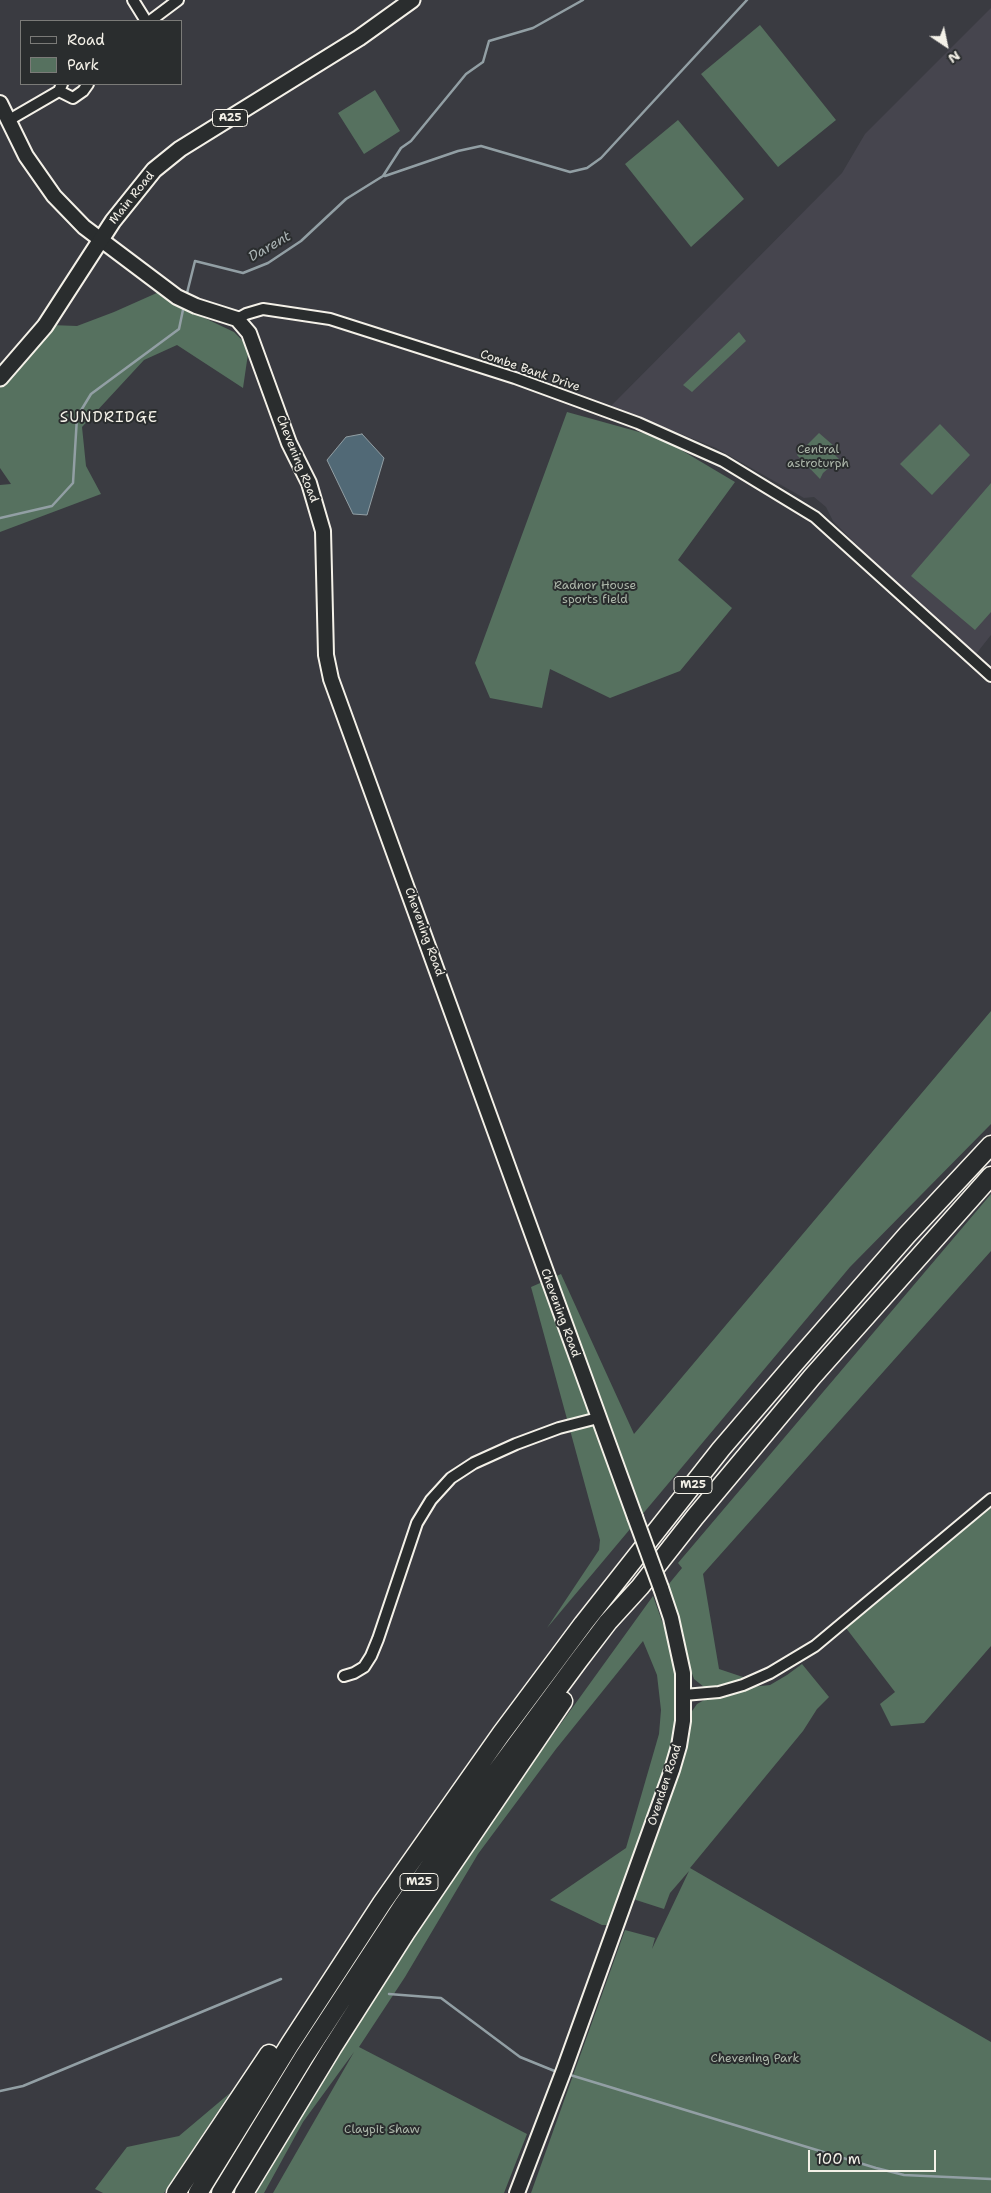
<!DOCTYPE html>
<html>
<head>
<meta charset="utf-8">
<style>
  body { margin:0 }
  #map { position:relative; width:991px; height:2193px; overflow:hidden; background:#3a3b41; font-family:"Shantell Sans",sans-serif }
  canvas { display:block }
  .legend { position:absolute; left:20px; top:20px; width:162px; height:65px; box-sizing:border-box; background:#2a2d2e; border:1px solid #7b7b78; margin:0; padding:6px 9px; list-style:none; font-size:15px; color:#f4f1e8 }
  .legend li { display:flex; align-items:center; gap:10px; height:25px }
  .legend b { width:25px; border:1px solid #7b7b78 }
  .north { position:absolute; left:921px; top:20px; width:50px; height:50px; -webkit-text-stroke:4px #2a2d2e; paint-order:stroke; rotate:146deg; font-size:14px; font-weight:700; line-height:20px; text-align:center; color:#f4f1e8 }
  .north::after { content:''; display:block; margin:auto; width:18px; height:22px; background:#f4f1e8; clip-path:polygon(50% 0,100% 100%,50% 72%,0 100%) }
  .scale { position:absolute; left:808px; top:2150px; width:128px; height:22px; box-sizing:border-box; border:2px solid #f4f1e8; border-top:0; padding-left:6px; font-size:15px; line-height:18px; white-space:nowrap; color:#f4f1e8; -webkit-text-stroke:4px #2a2d2e; paint-order:stroke }
</style>
</head>
<body>
<div id="map">
<canvas width="991" height="2193"></canvas>
<ul class="legend">
<li><b style="height:6px;background:#2a2d2e"></b>Road</li>
<li><b style="height:14px;background:#56715f"></b>Park</li>
</ul>
<div class="north">N</div>
<div class="scale">100 m</div>
</div>
<script>
const context = document.querySelector('canvas').getContext('2d');
context.lineJoin = 'round';
function fillPath(path, color) { context.fillStyle = color; context.fill(path, 'evenodd'); }
const poly = rows => new Path2D(rows.map(r => 'M' + r).join(''));
function trace(path, color, width, dash) { context.strokeStyle = color; context.lineWidth = width; context.lineCap = dash ? 'butt' : 'round'; context.setLineDash(dash || []); context.stroke(path); }
function label(font, color, halo, rows, align = 'center') {
  context.font = font + ' "Shantell Sans",sans-serif'; context.lineWidth = 4; context.setLineDash([]); context.textBaseline = 'middle'; context.strokeStyle = halo; context.fillStyle = color; for (const [text, x, y, turn = 0] of rows) {
    context.save(); context.translate(x, y); context.rotate((+turn || 0) * Math.PI / 180); context.textAlign = isNaN(turn) ? turn : align; if (halo) context.strokeText(text, 0, 0); context.fillText(text, 0, 0); context.restore();
  }
}
fillPath(poly([
  [991,8,991,635,976,654,883,571,833,521,826,507,814,497,804,498,716,448,611,406,842,173,865,134]
]), '#46454e');
fillPath(poly([
  [760,25,836,120,778,167,701,74],
  [375,90,400,131,364,154,338,113],
  [678,120,744,199,691,247,625,164],
  [159,292,194,313,234,332,249,347,243,388,177,345,144,360,82,427,86,466,101,494,0,532,0,485,11,484,0,468,0,388,51,325,77,326,114,312],
  [739,332,746,341,692,392,683,385],
  [567,412,661,438,735,482,678,560,732,608,680,671,610,698,550,669,542,708,490,698,475,663],
  [940,424,970,455,932,495,900,464],
  [819,433,834,446,830,450,839,459,823,473,820,479,797,455],
  [991,483,991,612,975,630,911,576],
  [991,1011,991,1124,850,1267,547,1628,599,1550,600,1540,531,1287,561,1274,634,1434],
  [991,1194,991,1251,703,1574,719,1669,746,1678,720,1689,709,1689,704,1687,694,1679,690,1668,687,1651,668,1585,682,1568,678,1563],
  [991,1507,991,1646,924,1723,891,1726,880,1704,895,1692,846,1628],
  [653,1596,672,1649,677,1672,678,1710,675,1742,664,1776,610,1925,602,1925,550,1900,626,1848,659,1734,661,1710,657,1675,643,1641,556,1749,478,1854,405,1977,359,2047,527,2134,504,2193,273,2193,354,2052,303,2122,264,2193,256,2193,374,1997,539,1754],
  [802,1664,829,1697,817,1709,803,1731,690,1868,991,2042,991,2193,531,2193,625,1930,655,1938,652,1949,689,1871,670,1893,664,1909,633,1899,690,1714,697,1704,706,1699,724,1696,751,1687,770,1685,787,1675],
  [230,2093,164,2193,103,2193,95,2189,127,2147,179,2136]
]), '#56715f');
const water = poly([
  [362,434,384,458,367,515,353,514,327,460,346,437,362,434]
]);
fillPath(water, '#516976');
trace(water, '#929fa4', 1);
trace(poly([
  [385,176,458,151,481,146,570,172,587,168,601,158,747,0],
  [186,297,195,261,243,273,268,263,301,241,346,199,383,176,401,148,411,141,466,74,483,62,489,41,533,28,583,0],
  [0,518,52,506,73,483,77,417,91,394,179,329,184,305],
  [389,1994,441,1998,520,2057,557,2072],
  [567,2074,876,2168,904,2175,991,2179],
  [0,2091,23,2086,281,1979]
]), '#929fa4', 2.5);
const street = poly([
  [133,0,146,21],
  [150,21,178,0],
  [62,84,59,91,73,98,83,91,88,84],
  [9,120,59,91],
  [237,319,246,314,263,309,330,319,515,378,638,423,723,461,815,517,991,676],
  [344,1676,354,1673,364,1667,371,1656,378,1639,417,1523,431,1500,451,1478,474,1463,516,1444,559,1428,598,1418],
  [684,1695,719,1692,743,1685,770,1673,815,1646,991,1499]
]);
const secondary = poly([
  [0,103,26,156,54,196,84,227,177,297,196,306,237,319,249,333,289,443,309,483,323,531,326,655,331,679,635,1517],
  [517,2193,564,2070,672,1770,679,1746,683,1721,683,1673,671,1618,661,1588]
]);
const primary = poly([
  [0,378,45,326,113,221,154,170,180,149,359,38,412,0]
]);
const highway = poly([
  [176,2193,269,2054],
  [198,2193,290,2044,382,1903,501,1734,583,1624,721,1449,794,1364,907,1235,991,1145],
  [221,2193,304,2057,404,1904,474,1802,579,1660,608,1622,640,1587,695,1517,812,1377,991,1176],
  [244,2193,332,2048,406,1932,563,1701]
]);
trace(street, '#f4f1e8', 14);
trace(secondary, '#f4f1e8', 18);
trace(primary, '#f4f1e8', 19);
trace(highway, '#f4f1e8', 21);
trace(street, '#2a2d2e', 10);
trace(secondary, '#2a2d2e', 14);
trace(primary, '#2a2d2e', 15);
trace(highway, '#2a2d2e', 18);
const secondaryBridge = poly([
  [635,1517,661,1588]
]);
trace(secondaryBridge, '#f4f1e8', 18, []);
trace(secondaryBridge, '#2a2d2e', 14);
for (const [x, y, w] of [
  [230,118,35],
  [693,1485,38],
  [419,1882,38]
]) { const box = new Path2D(); box.roundRect(x - w / 2, y - 8.5, w, 17, 4); context.fillStyle = '#2a2d2e'; context.fill(box); trace(box, '#f4f1e8', 1); }
label('bold 11px', '#f4f1e8', null, [
  ["A25",230,118],
  ["M25",693,1485],
  ["M25",419,1882]
]);
label('12px', '#f4f1e8', '#2a2d2e', [
  ["Main Road",132,198,-51],
  ["Combe Bank Drive",530,371,19],
  ["Chevening Road",297,459,68],
  ["Chevening Road",424,932,70],
  ["Chevening Road",560,1313,70],
  ["Ovenden Road",665,1785,-72]
]);
label('12px', '#adb7aa', '#2a2d2e', [
  ["Central",818,450],
  ["astroturph",818,464],
  ["Radnor House",595,586],
  ["sports field",595,600],
  ["Chevening Park",755,2059],
  ["Claypit Shaw",382,2130]
]);
label('italic 14px', '#abb4b5', '#2a2d2e', [
  ["Darent",270,247,-30]
]);
context.letterSpacing = '1px';
label('15px', '#f4f1e8', '#2a2d2e', [
  ["SUNDRIDGE",109,418]
]);
context.letterSpacing = '0px';
</script>
</body>
</html>
